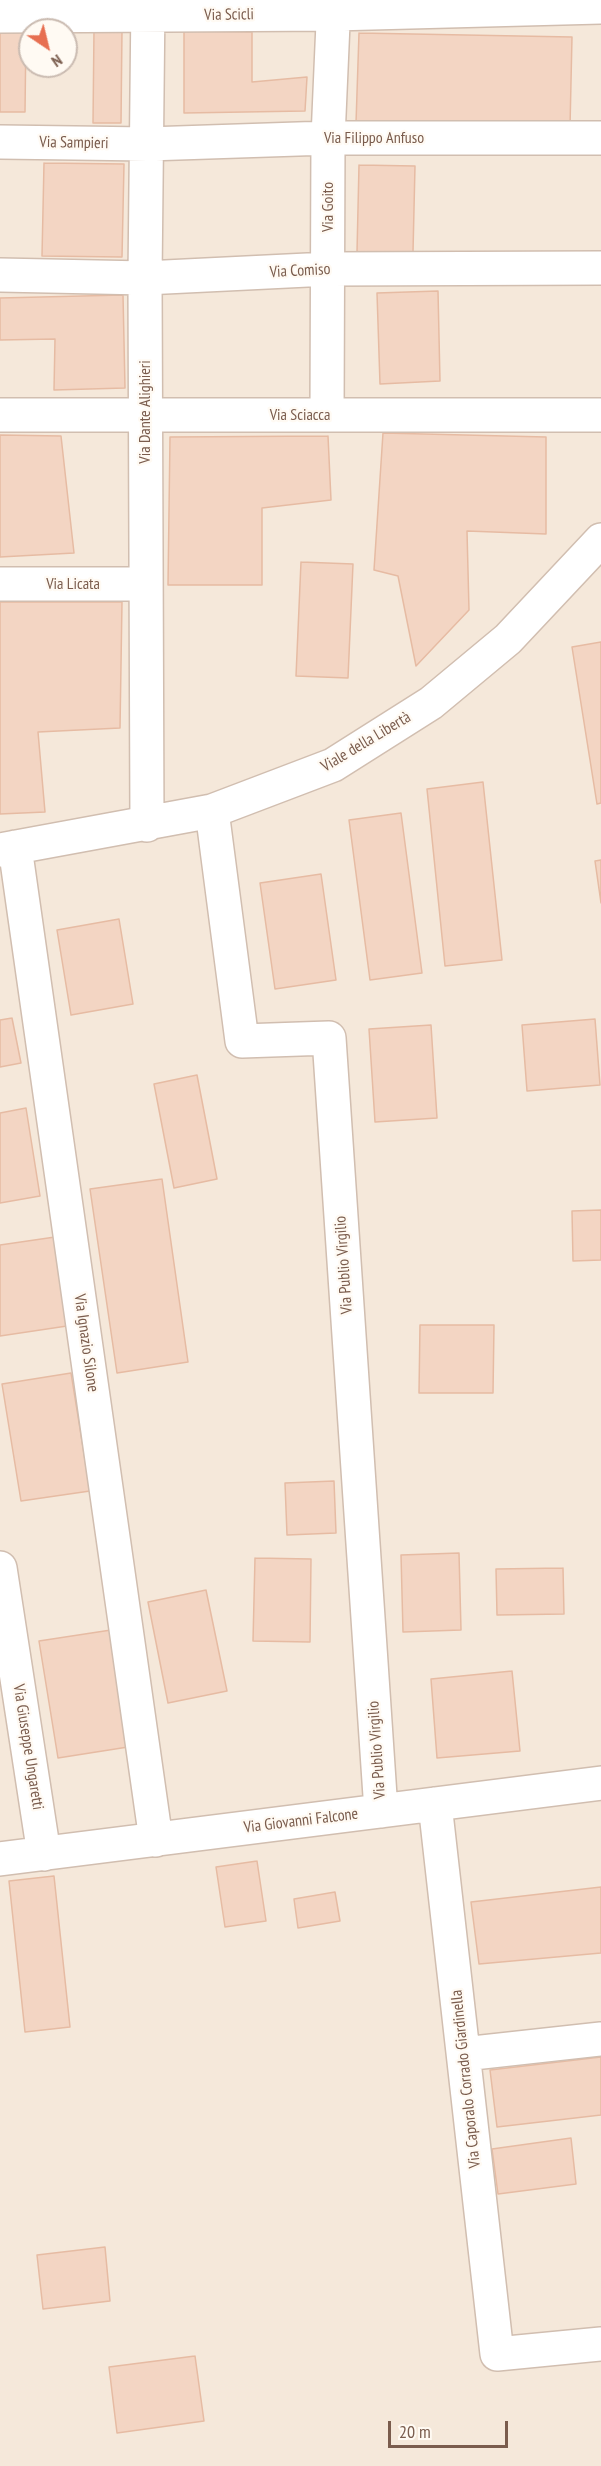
<!DOCTYPE html>
<html>
<head>
<meta charset="utf-8">
<style>
  body { margin:0 }
  #map { position:relative; width:601px; height:2466px; overflow:hidden; background:#fdf6ec; font-family:"PT Sans Narrow",sans-serif }
  canvas { display:block }
  .north { position:absolute; left:18px; top:18px; width:60px; height:60px; box-sizing:border-box; background:#fffaf3; border:2px solid #cabbb1; border-radius:50%; rotate:145deg; font-size:16px; font-weight:700; line-height:24px; text-align:center; color:#7a5c4d }
  .north::after { content:''; display:block; margin:auto; width:21px; height:27px; background:#e76f51; clip-path:polygon(50% 0,100% 100%,50% 72%,0 100%) }
  .scale { position:absolute; left:388px; top:2421px; width:120px; height:27px; box-sizing:border-box; border:3px solid #7a5c4d; border-top:0; padding-left:8px; font-size:18px; line-height:21px; white-space:nowrap; color:#7a5c4d; -webkit-text-stroke:4px #fffaf3; paint-order:stroke }
</style>
</head>
<body>
<div id="map">
<canvas width="601" height="2466"></canvas>
<div class="north">N</div>
<div class="scale">20 m</div>
</div>
<script>
const context = document.querySelector('canvas').getContext('2d');
context.lineJoin = 'round';
function fillPath(path, color) { context.fillStyle = color; context.fill(path, 'evenodd'); }
const poly = rows => new Path2D(rows.map(r => 'M' + r).join(''));
function trace(path, color, width, dash) { context.strokeStyle = color; context.lineWidth = width; context.lineCap = dash ? 'butt' : 'round'; context.setLineDash(dash || []); context.stroke(path); }
function label(font, color, halo, rows, align = 'center') {
  context.font = font + ' "PT Sans Narrow",sans-serif'; context.lineWidth = 4.5; context.setLineDash([]); context.textBaseline = 'middle'; context.strokeStyle = halo; context.fillStyle = color; for (const [text, x, y, turn = 0] of rows) {
    context.save(); context.translate(x, y); context.rotate((+turn || 0) * Math.PI / 180); context.textAlign = isNaN(turn) ? turn : align; if (halo) context.strokeText(text, 0, 0); context.fillText(text, 0, 0); context.restore();
  }
}
fillPath(poly([
  [0,0,601,0,601,2466,0,2466],
  [30,30,66,30,66,66,30,66]
]), '#f5e8da');
const building = poly([
  [94,30,122,30,121,123,93,123,94,30],
  [0,31,26,31,25,112,0,112,0,31],
  [184,31,252,32,252,82,307,77,305,111,184,113,184,31],
  [359,33,572,37,570,127,356,123,359,33],
  [44,163,124,164,122,257,42,256,44,163],
  [359,165,415,166,413,252,357,252,359,165],
  [438,291,440,381,380,384,377,293,438,291],
  [123,295,125,388,54,390,55,339,0,340,0,298,123,295],
  [383,433,546,437,546,534,467,531,469,610,416,666,398,576,374,570,383,433],
  [0,435,61,436,74,553,0,557,0,435],
  [328,436,331,500,262,508,262,585,168,585,170,437,328,436],
  [301,562,353,564,348,678,296,676,301,562],
  [0,602,122,602,120,728,38,732,45,812,0,814,0,602],
  [601,642,601,803,597,804,572,647,601,642],
  [483,782,502,960,445,966,427,789,483,782],
  [401,813,422,973,370,980,349,820,401,813],
  [601,860,601,903,595,861,601,860],
  [321,874,336,980,275,989,260,883,321,874],
  [119,919,133,1004,71,1015,57,930,119,919],
  [12,1018,21,1063,0,1067,0,1020,12,1018],
  [595,1019,600,1085,527,1091,522,1025,595,1019],
  [431,1025,437,1118,375,1122,369,1029,431,1025],
  [197,1075,217,1179,174,1188,154,1084,197,1075],
  [26,1108,40,1196,0,1203,0,1113,26,1108],
  [162,1179,188,1362,117,1373,90,1189,162,1179],
  [601,1210,601,1260,573,1261,572,1211,601,1210],
  [55,1237,67,1326,0,1336,0,1245,55,1237],
  [420,1325,494,1325,493,1393,419,1393,420,1325],
  [71,1373,90,1491,21,1501,2,1384,71,1373],
  [334,1481,336,1533,287,1535,285,1483,334,1481],
  [459,1553,461,1630,403,1632,401,1555,459,1553],
  [255,1558,311,1559,310,1642,253,1641,255,1558],
  [563,1568,564,1614,497,1615,496,1569,563,1568],
  [206,1590,227,1691,168,1703,148,1602,206,1590],
  [111,1630,128,1747,58,1758,39,1641,111,1630],
  [512,1671,520,1751,437,1758,431,1679,512,1671],
  [257,1861,266,1921,225,1927,216,1867,257,1861],
  [54,1876,70,2027,25,2032,9,1881,54,1876],
  [601,1887,601,1953,479,1964,471,1902,601,1887],
  [335,1892,340,1921,298,1928,294,1899,335,1892],
  [601,2057,601,2115,497,2127,490,2070,601,2057],
  [571,2138,576,2184,498,2194,492,2149,571,2138],
  [105,2247,110,2301,43,2309,37,2255,105,2247],
  [195,2356,204,2421,117,2433,109,2367,195,2356]
]);
fillPath(building, '#f3d5c3');
trace(building, '#e6bba3', 1.5);
const minor = poly([
  [0,16,334,14,601,7],
  [0,142,148,144,328,138,601,138],
  [0,275,145,278,328,269,601,268],
  [0,415,601,415],
  [327,415,328,138,334,0],
  [0,584,145,584],
  [212,811,242,1041,329,1038,381,1811],
  [147,825,145,278,148,0],
  [15,847,156,1840],
  [0,850,212,811,333,765,431,703,508,639,601,540],
  [0,1568,44,1854],
  [435,1804,497,2354,601,2344],
  [0,1859,601,1783],
  [464,2054,601,2039]
]);
trace(minor, '#d1beb0', 36);
trace(minor, '#fff', 33);
label('16px', '#7a5c4d', '#fffaf3', [
  ["Via Scicli",229,15,-1],
  ["Via Filippo Anfuso",374,138],
  ["Via Sampieri",74,143,1],
  ["Via Goito",328,207,-90],
  ["Via Comiso",300,271,-3],
  ["Via Dante Alighieri",145,412,-90],
  ["Via Sciacca",300,415],
  ["Via Licata",73,584],
  ["Viale della Libertà",366,742,-31],
  ["Via Publio Virgilio",344,1265,-94],
  ["Via Ignazio Silone",86,1343,82],
  ["Via Giuseppe Ungaretti",28,1747,81],
  ["Via Publio Virgilio",377,1750,-94],
  ["Via Giovanni Falcone",301,1821,-7],
  ["Via Caporalo Corrado Giardinella",466,2079,-96]
]);
</script>
</body>
</html>
